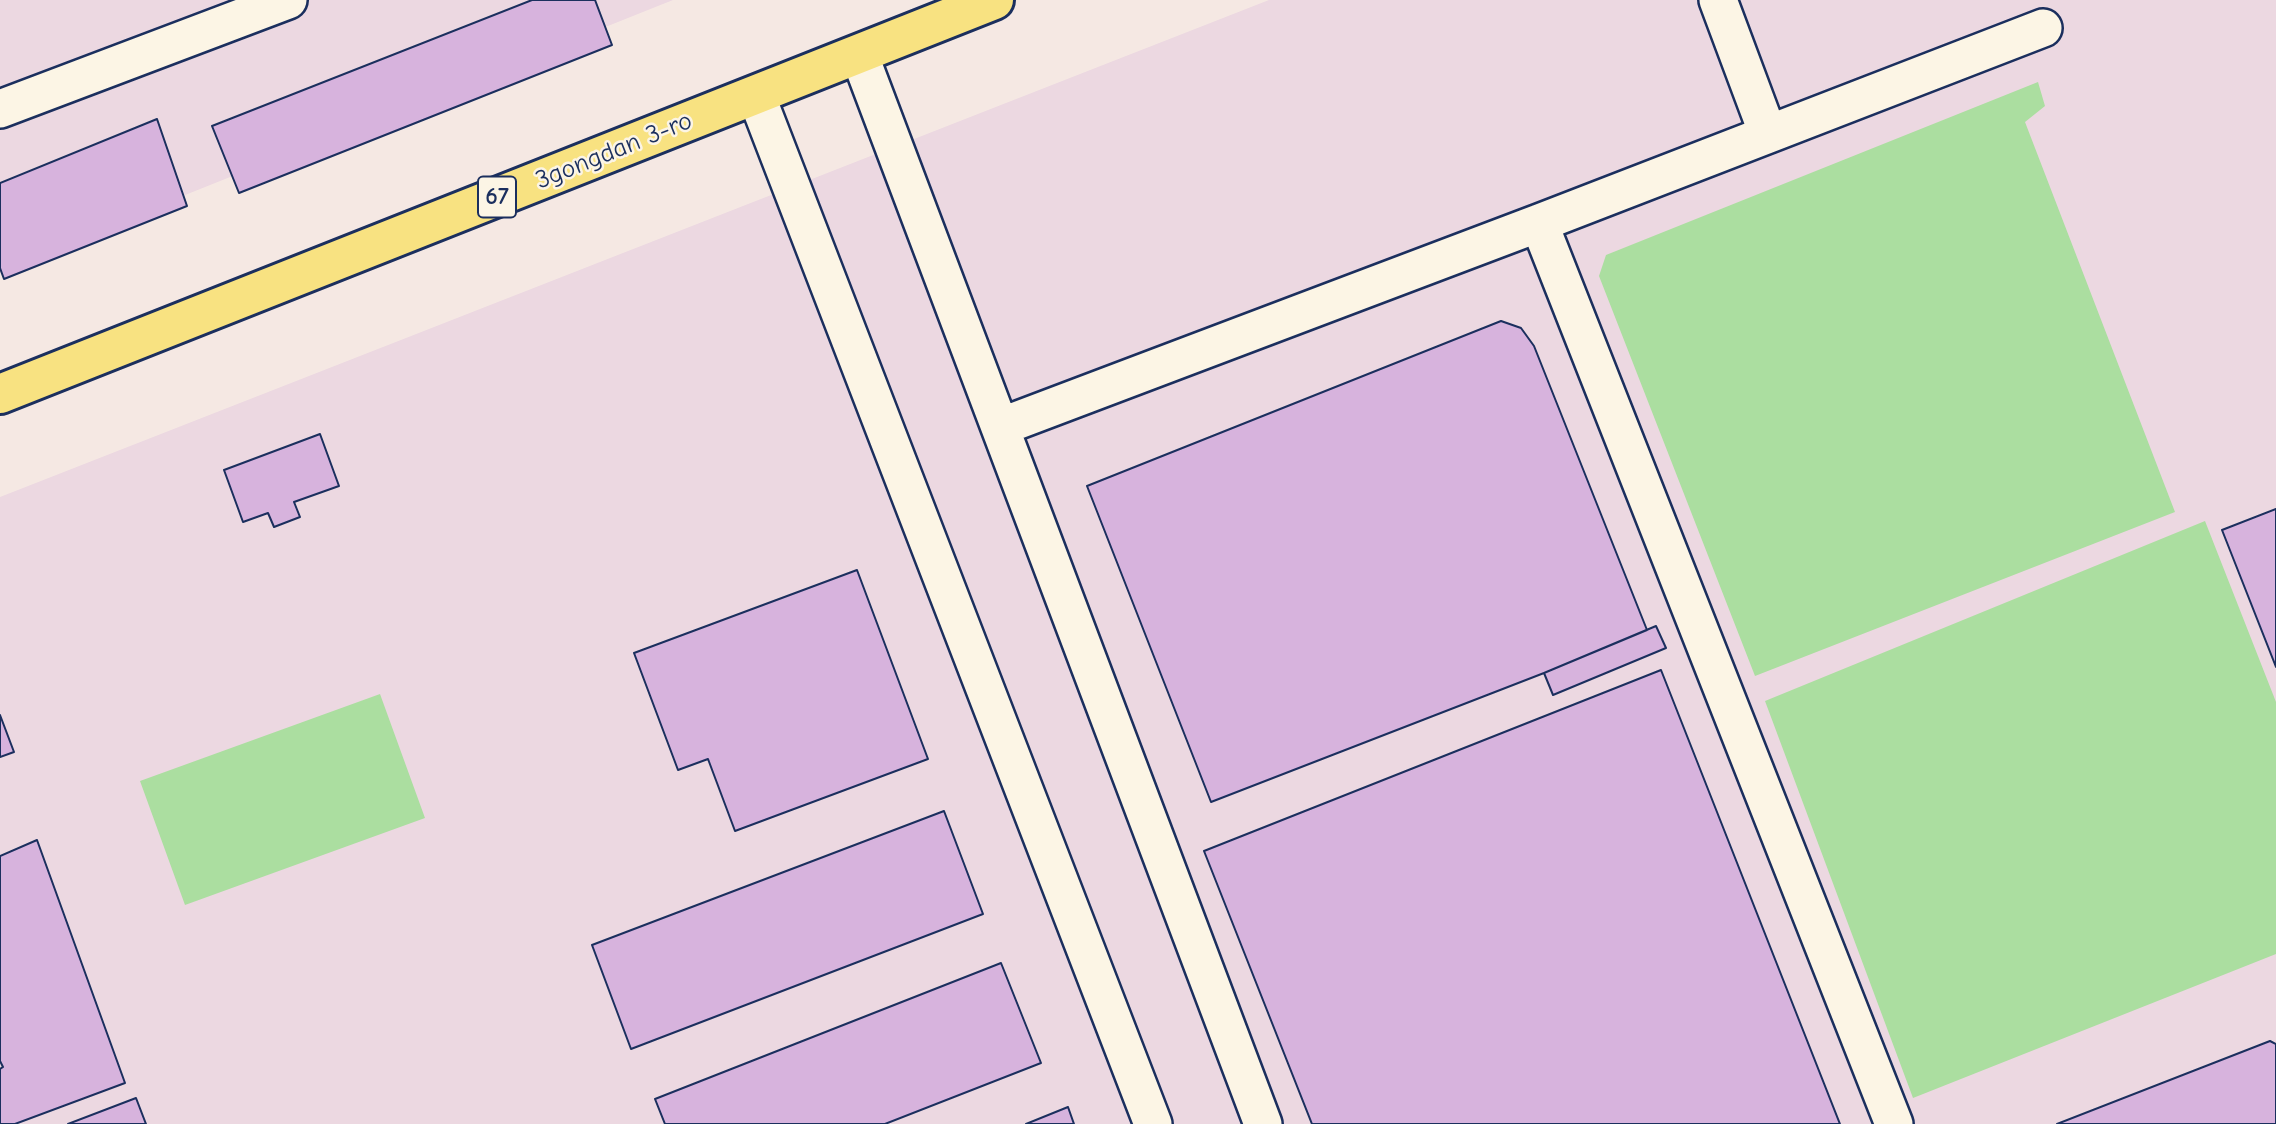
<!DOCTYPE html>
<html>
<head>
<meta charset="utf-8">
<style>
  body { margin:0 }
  canvas { display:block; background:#f5e8e3 }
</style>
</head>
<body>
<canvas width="2276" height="1124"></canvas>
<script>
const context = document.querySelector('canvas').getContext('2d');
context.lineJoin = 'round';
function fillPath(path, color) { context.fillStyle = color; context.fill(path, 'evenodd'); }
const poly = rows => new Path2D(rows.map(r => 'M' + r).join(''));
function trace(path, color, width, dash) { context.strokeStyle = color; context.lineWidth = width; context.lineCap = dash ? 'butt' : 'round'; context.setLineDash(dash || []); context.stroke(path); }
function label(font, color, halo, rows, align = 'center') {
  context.font = font + ' "Comic Neue",sans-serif'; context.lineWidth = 5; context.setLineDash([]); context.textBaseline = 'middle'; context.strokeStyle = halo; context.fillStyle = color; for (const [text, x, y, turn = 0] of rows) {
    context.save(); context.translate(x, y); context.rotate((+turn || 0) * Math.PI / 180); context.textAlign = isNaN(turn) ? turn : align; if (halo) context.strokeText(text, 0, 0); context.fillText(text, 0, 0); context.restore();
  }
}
fillPath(poly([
  [0,0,673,0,0,269],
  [1269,0,2276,0,2276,1124,0,1124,0,497]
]), '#ecd8e1');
fillPath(poly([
  [2038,82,2045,106,2025,122,2175,512,1755,676,1599,276,1606,255],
  [2205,521,2276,702,2276,954,1913,1098,1765,701],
  [380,694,425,818,185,905,140,781]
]), '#abdea0');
const building = poly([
  [532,0,595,0,612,45,239,193,212,126,532,0],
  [157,119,187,206,4,279,0,268,0,183,157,119],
  [1501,321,1521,328,1534,346,1647,630,1544,673,1211,802,1087,486,1501,321],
  [320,434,339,486,294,502,300,517,274,527,268,513,243,522,224,470,320,434],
  [2276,509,2276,667,2222,530,2276,509],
  [857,570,928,759,735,831,708,759,678,770,634,653,857,570],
  [1656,626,1666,648,1553,695,1544,673,1656,626],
  [1661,670,1840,1124,1312,1124,1204,851,1661,670],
  [0,715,14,752,0,757,0,715],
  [944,811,983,914,631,1049,592,945,944,811],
  [37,840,125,1083,15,1124,0,1124,0,1069,3,1067,0,1061,0,856,37,840],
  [1001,963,1041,1063,885,1124,665,1124,655,1099,1001,963],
  [2270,1041,2276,1044,2276,1124,2057,1124,2270,1041],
  [136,1098,146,1124,68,1124,136,1098],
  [1068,1107,1074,1124,1026,1124,1068,1107]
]);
fillPath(building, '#d7b3dd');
trace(building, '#1b2f5e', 2);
const minor = poly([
  [1718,0,1768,134],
  [859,54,1263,1124],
  [756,95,1153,1124],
  [0,109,288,0],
  [1539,223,1894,1124],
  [1000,427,1539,223,2043,28]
]);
const major = poly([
  [0,394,994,0]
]);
trace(minor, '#1b2f5e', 42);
trace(major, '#1b2f5e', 44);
trace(minor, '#fcf5e5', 37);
trace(major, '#f8e281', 38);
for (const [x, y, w] of [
  [497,197,38]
]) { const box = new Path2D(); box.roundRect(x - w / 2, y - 20.5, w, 41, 5); context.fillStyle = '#fcf5e5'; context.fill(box); trace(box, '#1b2f5e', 2); }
label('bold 24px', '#1b2f5e', null, [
  ["67",497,197]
]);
label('26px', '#1b2f5e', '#fcf5e5', [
  ["3gongdan 3-ro",614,151,-22]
]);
</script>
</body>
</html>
